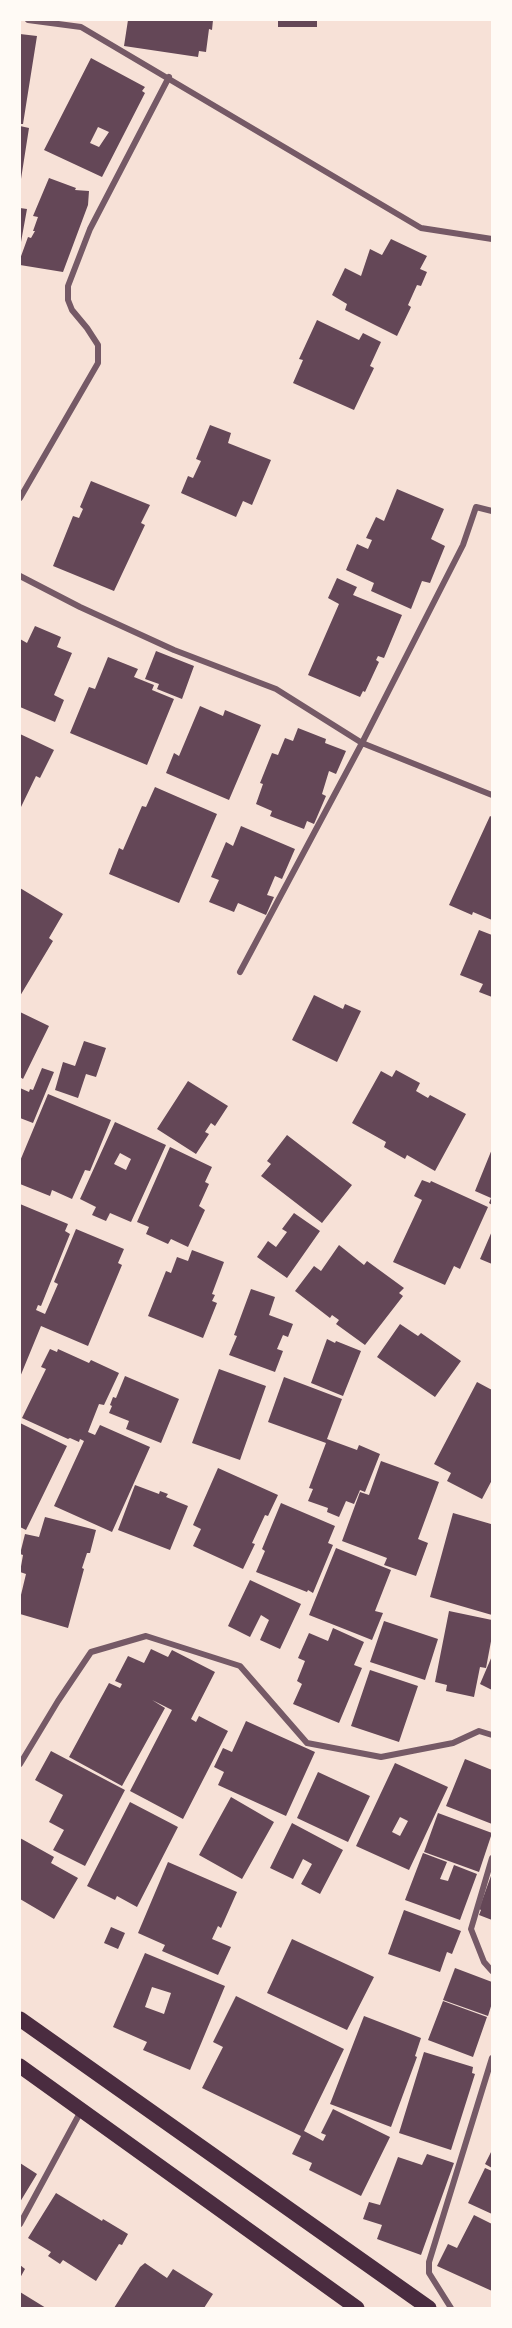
<!DOCTYPE html>
<html>
<head>
<meta charset="utf-8">
<style>
  body { margin:0 }
  #map { position:relative; width:512px; height:2328px; overflow:hidden; background:#f7e1d7; font-family:"Roboto Condensed",sans-serif }
  canvas { display:block }
  .frame { position:absolute; inset:0; border:21px solid #fffaf5; pointer-events:none }
</style>
</head>
<body>
<div id="map">
<canvas width="512" height="2328"></canvas>
<div class="frame"></div>
</div>
<script>
const context = document.querySelector('canvas').getContext('2d');
context.lineJoin = 'round';
function fillPath(path, color) { context.fillStyle = color; context.fill(path, 'evenodd'); }
const poly = rows => new Path2D(rows.map(r => 'M' + r).join(''));
function trace(path, color, width, dash) { context.strokeStyle = color; context.lineWidth = width; context.lineCap = dash ? 'butt' : 'round'; context.setLineDash(dash || []); context.stroke(path); }
fillPath(poly([
  [128,20,213,20,212,30,209,29,206,52,199,51,198,57,124,46],
  [278,20,317,20,317,27,278,27],
  [20,34,37,36,23,124,20,124],
  [91,58,145,87,142,91,145,93,102,177,44,150],
  [98,127,109,132,99,147,90,143],
  [20,126,29,128,21,179,20,179],
  [49,178,76,188,75,190,89,191,88,205,63,272,20,265,20,259,28,237,31,238,35,231,33,231,38,217,33,216],
  [20,208,27,209,21,242,20,242],
  [391,239,427,256,420,269,427,272,421,286,417,285,408,305,411,307,397,336,345,310,347,304,332,295,345,268,361,276,370,249,382,255],
  [317,320,359,340,363,333,381,342,370,366,374,368,354,410,293,383,303,360,299,359],
  [210,425,231,433,228,443,271,460,252,505,243,501,236,517,181,493,188,476,193,478,201,461,196,459],
  [91,481,150,505,141,523,145,525,114,591,53,566,73,516,79,518,83,509,80,507],
  [397,489,444,509,431,539,445,546,430,583,422,581,411,609,371,591,374,583,346,570,357,544,368,549,372,540,366,538,376,517,384,521],
  [337,578,357,587,353,595,402,615,384,658,378,656,376,660,379,662,365,692,363,691,360,697,308,675,339,604,328,598],
  [35,626,61,637,57,647,72,653,54,695,64,700,55,722,20,707,20,639,27,643],
  [156,651,194,666,182,699,157,689,159,684,145,679],
  [108,657,138,669,134,677,154,685,152,690,174,699,147,765,70,733,89,687,95,689],
  [200,706,223,716,225,710,261,725,229,800,166,773,174,753,179,756],
  [298,728,326,739,325,743,346,751,336,774,329,771,322,794,326,796,314,824,307,821,304,829,270,816,272,811,256,804,263,784,260,783,272,753,278,755,285,738,293,741],
  [20,734,54,750,40,778,36,776,21,807,20,807],
  [155,787,217,814,179,903,109,874,119,848,123,850,142,806,146,807],
  [490,816,492,817,492,920,473,912,472,915,449,905],
  [241,826,295,849,282,879,275,876,267,895,274,897,266,915,238,903,234,912,209,902,219,880,211,877,226,842,233,846],
  [20,888,63,914,49,938,53,941,20,996],
  [479,930,492,935,492,997,479,992,483,984,460,975],
  [314,995,343,1009,345,1004,361,1011,337,1062,292,1040],
  [20,1012,49,1026,23,1079,20,1077],
  [84,1041,106,1048,96,1077,86,1074,78,1098,55,1090,63,1062,75,1066],
  [42,1068,54,1072,33,1123,20,1118,20,1088,29,1092,30,1089,33,1090],
  [396,1070,420,1083,416,1091,428,1098,430,1095,466,1114,435,1171,407,1155,405,1159,384,1147,386,1142,352,1123,381,1071,392,1077],
  [188,1081,228,1106,215,1126,211,1123,205,1132,209,1134,196,1154,157,1129],
  [48,1094,111,1120,90,1171,85,1170,72,1199,52,1190,50,1196,20,1184,20,1161],
  [115,1122,166,1145,131,1222,110,1213,106,1221,92,1215,96,1207,80,1199],
  [120,1153,131,1159,126,1170,114,1164],
  [287,1135,352,1185,322,1223,261,1176,271,1164,267,1161],
  [170,1147,212,1167,205,1182,209,1184,199,1206,205,1210,188,1247,171,1239,168,1244,146,1234,149,1227,137,1222],
  [492,1149,492,1205,489,1203,491,1198,475,1191],
  [422,1180,430,1183,431,1181,488,1207,460,1269,454,1266,445,1285,393,1262,422,1200,414,1196],
  [20,1204,68,1224,65,1231,70,1234,41,1306,38,1305,36,1310,45,1314,58,1284,54,1282,76,1229,124,1249,118,1263,122,1265,88,1346,41,1326,20,1377],
  [294,1213,320,1231,287,1278,257,1257,268,1241,276,1247,287,1232,282,1229],
  [492,1231,492,1264,480,1259],
  [339,1245,364,1265,367,1261,404,1288,399,1293,403,1296,365,1345,336,1324,339,1320,332,1315,330,1318,295,1291,314,1266,321,1271],
  [192,1250,224,1262,212,1294,215,1295,212,1301,217,1303,203,1338,148,1316,166,1271,171,1273,177,1257,188,1261],
  [251,1289,275,1297,269,1315,293,1324,288,1337,283,1335,277,1349,283,1351,275,1372,229,1355,237,1336,234,1335],
  [400,1324,418,1336,421,1333,461,1361,435,1397,377,1357],
  [327,1339,335,1343,336,1341,361,1351,343,1396,311,1383],
  [50,1349,57,1352,58,1349,89,1363,91,1360,119,1373,104,1405,99,1404,88,1432,95,1435,100,1425,150,1447,112,1532,54,1506,84,1441,80,1439,79,1442,70,1438,68,1439,22,1418,46,1369,41,1367],
  [219,1369,266,1386,240,1460,192,1443],
  [125,1376,179,1399,161,1443,126,1429,129,1421,109,1413,112,1406,110,1405,113,1397,116,1398],
  [284,1377,342,1399,327,1439,357,1450,359,1445,380,1454,365,1492,360,1490,354,1504,346,1501,339,1517,327,1512,328,1508,308,1501,313,1489,309,1488,326,1443,268,1422],
  [477,1382,492,1390,492,1480,482,1499,447,1481,451,1473,434,1464],
  [20,1423,67,1446,26,1530,20,1527],
  [381,1461,439,1482,418,1539,428,1543,416,1576,384,1565,387,1558,342,1541,360,1492,369,1495],
  [218,1468,278,1495,268,1516,265,1515,252,1543,255,1544,243,1569,193,1546,201,1529,193,1525],
  [135,1485,159,1494,160,1491,168,1494,166,1497,188,1506,170,1550,118,1530],
  [281,1503,335,1526,328,1543,333,1545,313,1593,308,1590,307,1592,256,1572,265,1551,262,1549],
  [453,1513,491,1524,492,1519,492,1615,430,1597],
  [45,1517,96,1530,90,1553,87,1553,82,1568,84,1569,68,1628,20,1614,20,1599,26,1574,20,1572,23,1555,20,1554,25,1534,39,1537],
  [336,1548,391,1570,375,1611,383,1613,372,1640,309,1615],
  [250,1580,301,1604,280,1649,260,1640,269,1620,261,1615,250,1637,228,1626],
  [449,1611,492,1620,492,1636,486,1668,480,1667,474,1697,446,1691,447,1685,435,1682],
  [384,1621,438,1639,425,1680,370,1662],
  [333,1628,364,1642,354,1665,362,1668,339,1723,293,1704,302,1684,297,1681,305,1661,298,1658,309,1633,328,1641],
  [151,1649,168,1657,172,1650,215,1672,191,1719,196,1722,199,1716,228,1731,183,1819,130,1791,172,1710,152,1700,165,1708,122,1786,69,1757,109,1683,120,1688,122,1684,115,1681,128,1656,144,1663],
  [492,1656,492,1690,480,1684],
  [370,1670,418,1686,399,1742,351,1726],
  [246,1721,315,1752,286,1816,218,1785,224,1772,214,1767,223,1748,232,1752],
  [51,1751,125,1790,85,1866,53,1850,64,1830,49,1822,63,1795,35,1780],
  [465,1759,492,1770,492,1824,446,1806],
  [395,1763,448,1787,409,1870,356,1846],
  [400,1817,408,1821,400,1836,392,1832],
  [318,1772,370,1796,348,1842,297,1818],
  [231,1797,274,1822,242,1879,199,1855],
  [130,1802,178,1827,137,1907,117,1896,115,1900,87,1886],
  [438,1813,492,1833,479,1872,424,1852],
  [292,1823,343,1850,320,1894,301,1884,312,1864,303,1859,293,1879,270,1868],
  [20,1838,54,1857,51,1863,78,1878,54,1919,20,1899],
  [423,1853,447,1862,440,1879,448,1881,454,1865,477,1874,460,1920,405,1900],
  [168,1862,237,1892,221,1928,218,1926,212,1939,231,1947,218,1975,162,1951,165,1945,138,1933],
  [492,1873,492,1920,479,1915,481,1910,479,1909],
  [404,1910,461,1931,452,1954,447,1952,440,1972,388,1954],
  [111,1927,125,1933,118,1949,104,1943],
  [292,1939,374,1977,347,2030,267,1993],
  [145,1953,225,1986,190,2070,143,2050,147,2042,113,2027],
  [152,1987,171,1993,164,2014,145,2007],
  [455,1968,492,1982,492,2003,488,2016,443,2000],
  [236,1996,344,2049,304,2131,323,2141,326,2135,321,2133,333,2109,390,2137,361,2196,309,2170,312,2163,292,2154,301,2136,202,2088,223,2047,213,2042],
  [443,2001,487,2017,473,2057,428,2040],
  [364,2016,421,2038,415,2056,417,2057,391,2127,330,2104],
  [424,2052,473,2067,472,2073,475,2074,451,2150,399,2133],
  [492,2150,492,2168,485,2164],
  [427,2154,454,2163,421,2255,377,2239,382,2225,363,2219,369,2202,380,2205,398,2157,422,2165],
  [20,2163,37,2174,20,2202],
  [485,2168,492,2171,492,2214,468,2203],
  [56,2193,102,2221,103,2219,128,2234,122,2245,119,2244,96,2281,63,2260,60,2264,48,2256,51,2252,28,2238],
  [474,2215,492,2224,492,2291,437,2266,448,2244,457,2248],
  [145,2263,167,2278,173,2269,213,2294,204,2308,114,2308,140,2267],
  [20,2265,25,2269,20,2278],
  [20,2292,46,2308,20,2308]
]), '#644757');
trace(poly([
  [28,20,81,27,421,228,492,239],
  [20,498,98,363,98,345,87,328,72,310,68,300,68,286,90,229,169,77],
  [20,576,80,607,174,650,276,689,362,743,492,795],
  [240,972,362,743,463,545,476,507,492,511],
  [20,1764,58,1701,91,1652,146,1636,240,1666,307,1743,381,1757,453,1743,479,1731,492,1735],
  [492,1858,471,1929,484,1962,492,1971],
  [20,2224,81,2111],
  [451,2308,429,2273,429,2262,492,2058]
]), '#755966', 6);
trace(poly([
  [20,2019,429,2308],
  [20,2066,357,2308]
]), '#4a2c40', 15);
</script>
</body>
</html>
